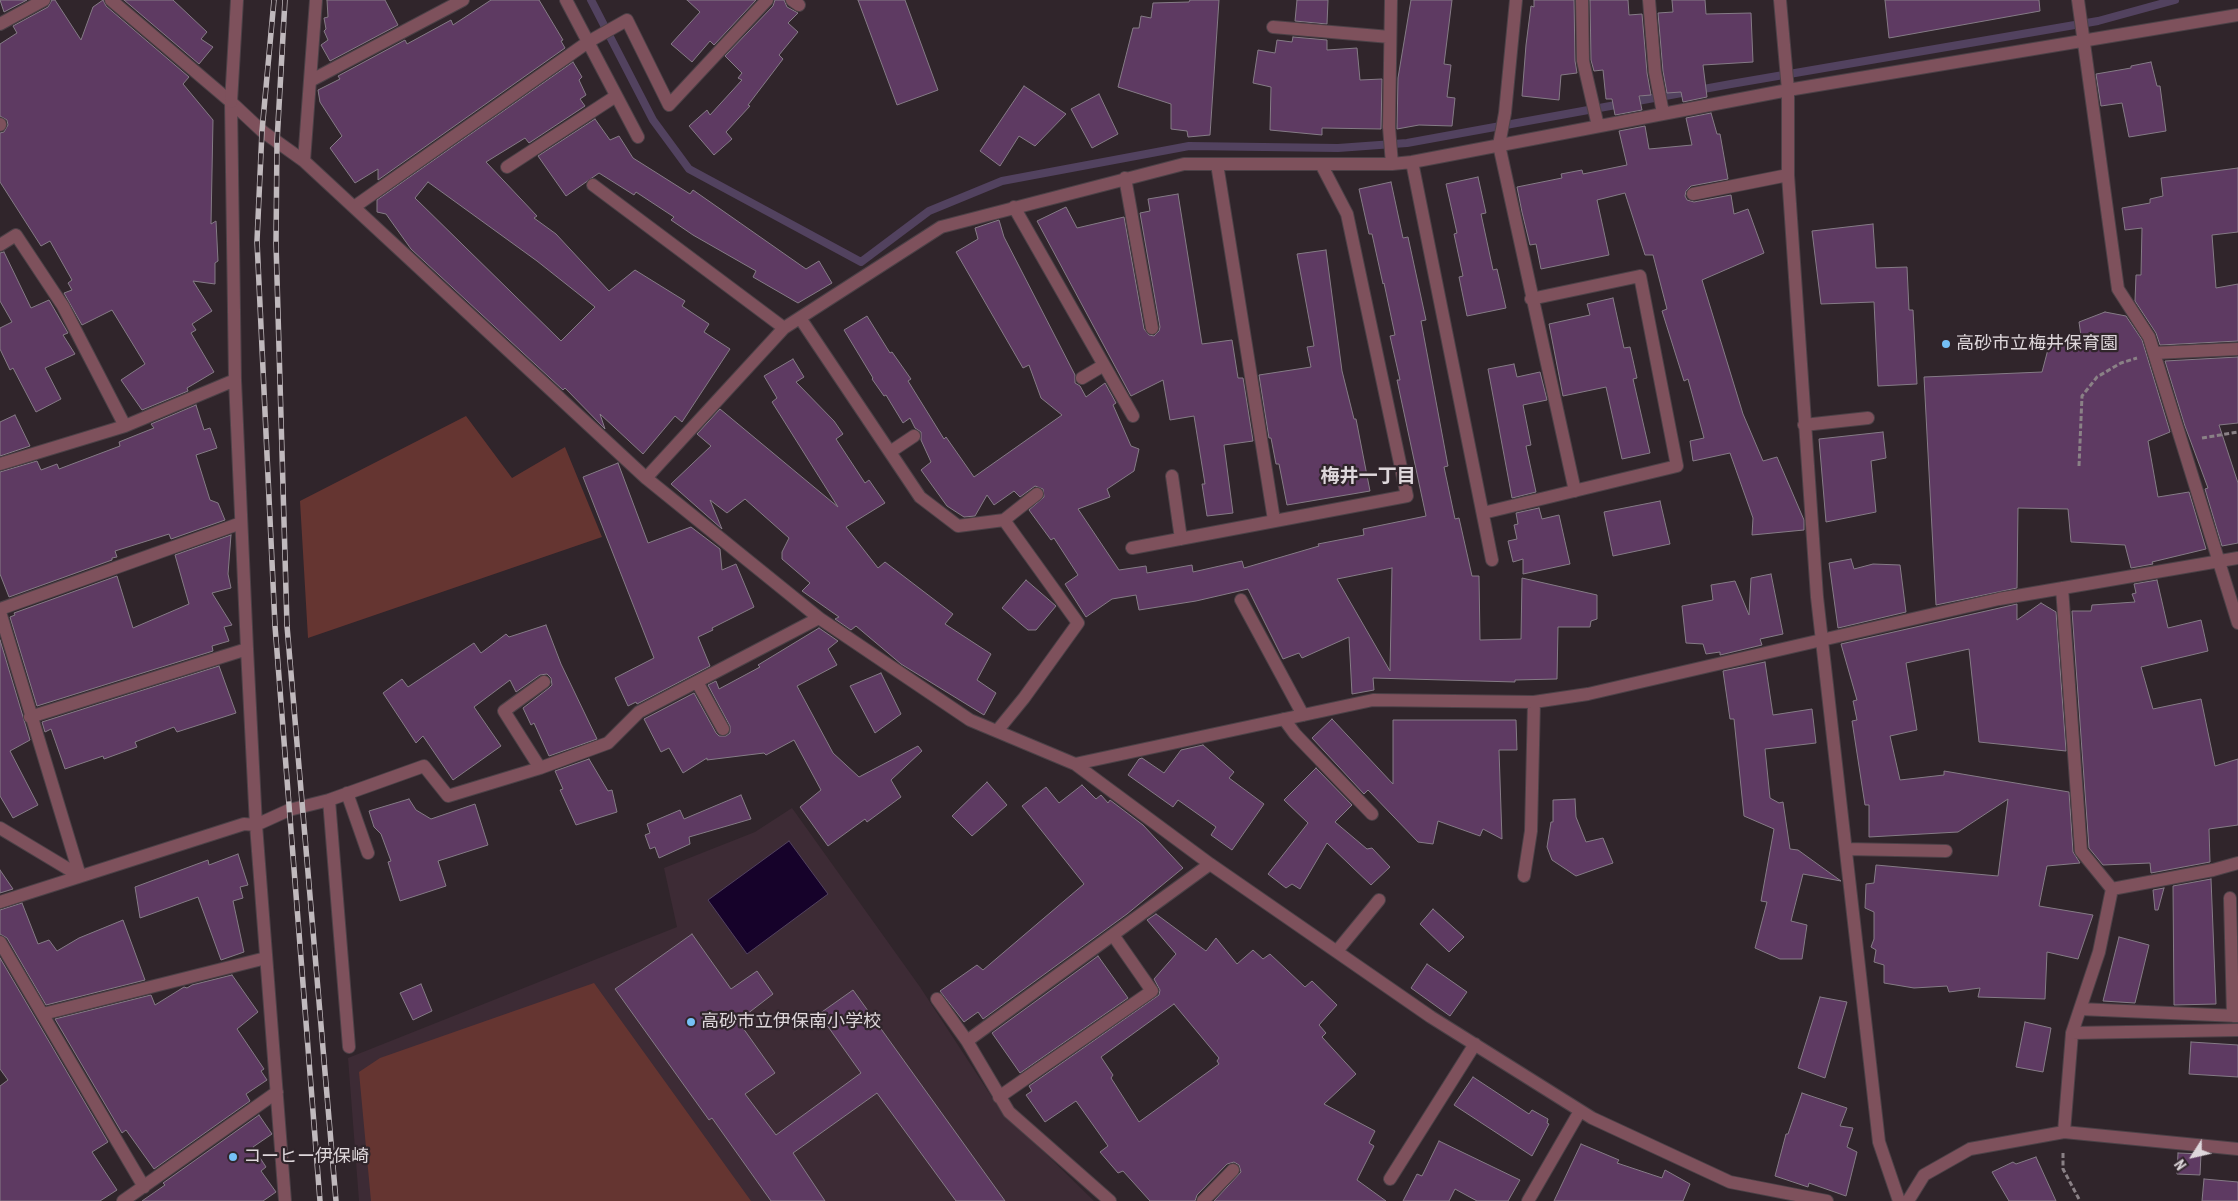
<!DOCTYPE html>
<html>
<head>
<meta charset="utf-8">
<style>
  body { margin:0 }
  #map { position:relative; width:2238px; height:1201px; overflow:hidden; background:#30252b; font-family:"Roboto Condensed",sans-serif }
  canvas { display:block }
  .north { position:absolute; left:2168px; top:1131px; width:50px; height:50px; -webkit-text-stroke:4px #30252b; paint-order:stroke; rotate:235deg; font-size:14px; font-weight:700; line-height:20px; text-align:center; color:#ded7db }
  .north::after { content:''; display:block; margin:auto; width:18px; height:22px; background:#ded7db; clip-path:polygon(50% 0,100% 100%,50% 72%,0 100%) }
</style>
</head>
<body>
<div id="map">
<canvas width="2238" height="1201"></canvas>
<div class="north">N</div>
</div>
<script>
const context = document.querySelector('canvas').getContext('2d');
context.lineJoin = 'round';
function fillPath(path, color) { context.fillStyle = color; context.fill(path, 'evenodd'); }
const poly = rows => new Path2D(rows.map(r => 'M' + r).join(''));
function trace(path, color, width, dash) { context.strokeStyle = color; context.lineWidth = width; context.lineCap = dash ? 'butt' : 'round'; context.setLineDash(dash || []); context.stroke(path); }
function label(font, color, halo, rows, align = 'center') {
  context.font = font + ' "Roboto Condensed","Noto Sans JP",sans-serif'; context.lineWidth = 4.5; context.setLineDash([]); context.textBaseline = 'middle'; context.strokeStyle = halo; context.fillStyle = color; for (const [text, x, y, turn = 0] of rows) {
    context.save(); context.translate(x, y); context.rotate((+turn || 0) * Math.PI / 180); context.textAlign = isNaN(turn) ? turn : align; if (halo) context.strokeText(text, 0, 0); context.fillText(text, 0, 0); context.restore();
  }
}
fillPath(poly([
  [792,808,920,987,999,1108,1094,1201,359,1201,348,1058,677,927,664,868,755,832]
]), '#3d2b35');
fillPath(poly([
  [466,416,512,478,565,447,602,537,308,638,300,501],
  [594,983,751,1201,371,1201,359,1072,380,1058]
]), '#653531');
const water = poly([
  [789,841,828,894,747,954,708,900,789,841]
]);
fillPath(water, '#16022a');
trace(water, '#52425f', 1);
trace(poly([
  [591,0,653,120,689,169,861,262,929,211,1002,181,1189,146,1338,148,1407,143,1731,84,2098,21,2175,0]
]), '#52425f', 8);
const building = poly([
  [0,0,27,0,4,12,0,0],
  [52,0,55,0,81,40,93,7,103,0,106,6,189,77,183,84,213,120,211,224,216,221,218,261,215,263,215,284,193,281,212,311,192,324,196,330,191,333,214,372,187,388,188,391,142,410,121,380,145,364,112,310,82,325,64,293,72,290,68,283,72,280,50,241,41,246,0,182,0,133,4,132,8,125,7,120,0,116,0,44,17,33,13,26,48,7,52,0],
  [124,0,173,0,207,32,201,39,213,47,199,64,124,0],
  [327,0,385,0,398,25,330,61,321,45,328,40,324,31,326,29,324,18,328,17,327,0],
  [491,0,539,0,563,40,561,41,565,48,378,180,378,169,355,183,330,148,342,136,320,102,318,90,340,79,338,76,405,40,407,44,451,20,453,25,491,0],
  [687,0,756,0,714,45,710,41,692,62,671,44,700,12,687,0],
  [775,0,784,0,787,7,798,13,788,23,798,32,779,55,783,59,748,105,750,106,726,132,732,139,714,155,689,126,707,110,710,115,742,80,738,78,742,73,725,56,773,6,775,0],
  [858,0,905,0,938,90,897,105,858,0],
  [1190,0,1219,0,1210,135,1188,137,1187,131,1171,129,1171,104,1118,87,1133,28,1139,28,1141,16,1151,18,1153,3,1189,2,1190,0],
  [1297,0,1328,0,1327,24,1295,21,1297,0],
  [1411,0,1452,0,1444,64,1451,65,1447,97,1455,98,1452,126,1419,125,1397,129,1398,78,1411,0],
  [1534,0,1574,0,1575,61,1577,73,1561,75,1559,100,1522,96,1526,45,1531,6,1534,7,1534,0],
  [1590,0,1628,0,1629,15,1642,14,1647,73,1651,95,1639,96,1642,110,1615,115,1612,99,1606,99,1603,70,1594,71,1591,60,1590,0],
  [1672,0,1705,0,1706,14,1751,13,1753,62,1703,65,1707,97,1683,102,1681,92,1667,93,1663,71,1658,13,1673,12,1672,0],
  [1885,0,2039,0,2040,11,1889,38,1885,0],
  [1293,37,1327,40,1327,50,1357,48,1360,80,1382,79,1381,129,1322,128,1322,135,1270,130,1271,87,1253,83,1258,50,1275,53,1277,40,1292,42,1293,37],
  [573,62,582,77,579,80,586,95,580,99,585,106,529,143,525,138,486,162,537,216,534,218,556,234,609,291,635,270,685,301,682,306,709,324,704,332,730,349,682,422,675,416,643,454,600,414,605,429,565,388,563,390,411,249,386,214,377,212,377,200,573,62],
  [428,182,537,261,595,307,561,341,415,198,428,182],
  [2151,62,2157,86,2160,86,2166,131,2129,137,2122,103,2101,106,2096,74,2131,68,2131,66,2151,62],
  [1024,86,1066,114,1035,146,1019,136,1000,166,980,151,1024,86],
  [1099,94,1118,134,1092,148,1071,109,1099,94],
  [1711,113,1717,134,1720,134,1728,179,1691,186,1686,191,1685,196,1687,200,1694,202,1731,195,1734,214,1748,209,1764,253,1702,280,1743,414,1763,461,1777,457,1804,520,1804,530,1752,535,1753,518,1730,453,1693,461,1690,441,1704,438,1688,379,1684,381,1662,311,1667,309,1653,255,1645,255,1625,193,1597,200,1609,255,1541,269,1536,244,1530,245,1522,212,1517,187,1562,178,1561,174,1582,170,1583,174,1627,165,1619,131,1645,126,1649,149,1692,145,1686,118,1711,113],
  [595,119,610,140,619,136,633,158,690,194,693,190,806,269,819,261,832,283,798,303,753,277,756,271,693,235,671,220,674,217,636,192,634,195,599,173,566,196,538,156,595,119],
  [2238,168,2238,232,2212,235,2216,288,2238,284,2238,341,2160,345,2156,333,2135,301,2136,275,2141,275,2142,228,2125,230,2122,208,2150,203,2150,199,2163,196,2161,178,2238,168],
  [1478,177,1486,213,1481,214,1493,270,1497,269,1506,308,1467,316,1459,277,1463,276,1454,234,1457,233,1446,184,1478,177],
  [1391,182,1403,238,1408,237,1426,320,1421,321,1448,466,1444,467,1455,519,1459,518,1472,576,1479,576,1480,640,1521,639,1522,578,1597,595,1597,619,1591,621,1590,627,1558,627,1557,679,1515,680,1515,682,1373,678,1374,690,1352,694,1349,637,1302,658,1299,653,1283,659,1248,589,1196,601,1139,610,1136,595,1112,599,1086,617,1065,584,1078,575,1054,538,1051,540,1029,510,1044,497,1043,489,1035,486,1020,497,1014,491,994,505,987,495,975,516,964,517,947,506,921,470,931,462,921,440,921,432,915,428,910,418,903,423,886,395,884,396,872,379,873,378,844,330,867,316,890,353,892,352,911,379,908,381,944,439,946,437,974,477,1062,415,1041,398,1029,365,1023,368,956,252,978,239,975,228,999,220,1004,237,1075,375,1075,383,1080,386,1086,397,1105,383,1116,403,1113,405,1131,446,1139,449,1134,471,1107,489,1110,497,1078,509,1119,570,1146,566,1147,573,1192,565,1193,572,1242,561,1244,568,1319,546,1318,544,1364,535,1363,529,1426,516,1397,380,1400,380,1390,336,1395,335,1384,283,1383,284,1372,234,1369,234,1359,189,1391,182],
  [1392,568,1390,671,1337,579,1392,568],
  [1178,194,1202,344,1232,340,1238,378,1243,378,1253,441,1224,445,1233,513,1207,516,1202,484,1205,484,1194,416,1170,420,1163,380,1131,396,1037,221,1066,207,1077,228,1124,217,1144,329,1149,335,1154,336,1159,331,1160,327,1140,213,1150,211,1148,199,1178,194],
  [1873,224,1876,268,1907,267,1909,310,1913,310,1917,384,1878,386,1874,302,1821,304,1812,231,1873,224],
  [1326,250,1342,371,1354,419,1356,419,1370,491,1287,505,1279,464,1276,464,1271,438,1269,438,1259,375,1311,367,1307,347,1314,346,1297,254,1326,250],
  [4,252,31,308,49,300,68,333,63,335,75,354,45,368,61,399,36,412,13,368,10,370,0,349,0,328,12,322,0,301,0,253,4,252],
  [1613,298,1624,348,1630,347,1637,378,1633,379,1650,453,1622,459,1606,387,1563,396,1549,324,1590,315,1587,304,1613,298],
  [2105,312,2126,316,2142,340,2170,432,2148,441,2158,497,2189,492,2206,549,2152,562,2153,564,2131,568,2125,545,2071,542,2068,509,2018,508,2017,588,1936,605,1924,377,2042,372,2051,338,2082,343,2079,322,2105,312],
  [2238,357,2238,423,2219,425,2238,483,2238,543,2222,546,2205,489,2208,488,2185,426,2165,361,2238,357],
  [793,359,804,377,796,382,834,421,843,434,836,439,865,483,869,480,885,503,846,527,878,568,885,562,953,614,945,624,991,654,977,680,996,693,984,715,901,664,856,626,851,630,835,619,839,617,802,591,810,583,782,559,782,552,789,538,745,499,727,513,710,500,722,529,671,484,711,446,697,434,720,409,838,507,772,402,777,398,764,376,793,359],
  [1514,364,1517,377,1540,372,1547,400,1523,405,1531,445,1526,446,1536,492,1512,498,1488,369,1514,364],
  [196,405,204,430,210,428,217,448,196,455,210,500,218,503,225,520,171,539,169,534,115,551,117,557,112,558,112,560,9,597,0,574,0,472,37,461,41,470,57,464,59,469,120,446,119,442,154,428,151,424,196,405],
  [15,415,30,446,0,456,0,422,15,415],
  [1883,432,1886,458,1871,461,1876,512,1826,522,1819,439,1883,432],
  [618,463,648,543,691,527,720,549,722,570,736,564,754,607,712,628,713,630,698,637,710,666,637,704,636,702,628,706,615,678,654,658,583,477,618,463],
  [1660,501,1670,544,1613,556,1604,512,1660,501],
  [1539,508,1542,519,1559,515,1570,564,1523,574,1523,559,1513,562,1508,541,1517,539,1514,525,1518,524,1516,513,1539,508],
  [231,535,228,574,231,588,212,593,232,625,224,627,229,641,212,646,213,651,37,706,10,617,15,615,14,613,117,576,133,628,189,604,175,555,231,535],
  [1851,559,1854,569,1873,564,1900,565,1906,612,1838,628,1829,563,1851,559],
  [1771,574,1783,634,1760,639,1762,645,1720,655,1720,652,1706,654,1703,644,1686,643,1682,606,1713,600,1711,585,1735,581,1749,615,1751,578,1771,574],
  [1026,580,1056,606,1036,630,1028,630,1002,608,1026,580],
  [2157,580,2168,628,2201,620,2208,651,2141,667,2153,709,2201,699,2215,766,2238,759,2238,825,2209,829,2210,862,2151,873,2150,863,2103,865,2089,848,2072,611,2091,611,2092,605,2135,602,2132,594,2136,593,2134,584,2157,580],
  [2041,603,2056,612,2066,751,1979,742,1969,649,1906,663,1917,730,1890,736,1900,780,1944,775,1944,771,2069,792,2073,852,2080,863,2047,866,2039,906,2093,915,2078,959,2047,952,2045,999,1978,997,1980,988,1949,992,1947,986,1914,988,1884,983,1884,965,1874,962,1876,950,1871,947,1874,939,1874,912,1865,908,1866,884,1874,883,1876,865,1998,876,2008,799,1958,832,1869,837,1869,805,1865,805,1852,721,1857,720,1853,701,1857,700,1841,644,2017,604,2017,620,2041,603],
  [546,625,561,664,597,739,549,756,534,723,531,725,523,708,549,688,552,685,551,678,547,674,540,675,516,692,510,680,474,707,501,746,453,780,423,736,416,743,383,693,402,679,408,687,474,643,481,653,506,634,509,637,546,625],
  [819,628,838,641,828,649,837,665,797,686,833,753,859,777,918,746,922,751,891,780,901,797,867,822,865,819,828,846,800,807,821,790,794,740,766,755,764,753,707,760,707,758,683,773,669,748,661,752,644,719,694,693,716,733,719,736,726,736,730,733,730,726,708,685,716,681,719,689,760,667,758,665,819,628],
  [0,640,30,740,10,751,38,805,13,818,0,796,0,640],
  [1765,662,1773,715,1812,709,1816,743,1765,749,1770,798,1779,803,1783,802,1790,849,1798,850,1841,881,1803,874,1791,921,1807,925,1802,959,1780,959,1755,948,1767,902,1761,901,1774,829,1744,816,1734,719,1730,719,1723,671,1765,662],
  [219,666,236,713,177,732,174,727,135,742,137,747,104,759,103,756,65,769,51,729,45,732,42,722,219,666],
  [881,673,901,714,875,733,850,686,881,673],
  [1332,719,1393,784,1393,720,1516,720,1517,750,1499,750,1502,839,1483,829,1480,836,1438,821,1433,844,1418,842,1368,790,1364,794,1312,738,1332,719],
  [1203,745,1234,772,1229,778,1264,804,1232,850,1211,835,1216,827,1178,800,1173,807,1128,775,1139,759,1142,758,1164,773,1181,750,1203,745],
  [589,759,608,791,612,790,617,812,576,825,560,790,563,789,555,771,589,759],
  [1316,768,1352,805,1335,822,1367,849,1372,848,1390,867,1371,885,1327,843,1300,889,1292,884,1286,888,1268,874,1308,823,1284,800,1316,768],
  [987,782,1007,805,972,836,952,816,987,782],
  [1082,785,1096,799,1101,795,1108,803,1110,800,1143,825,1183,868,1127,914,983,1019,978,1012,964,1022,940,991,977,965,983,970,1084,884,1022,806,1046,787,1059,803,1082,785],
  [741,795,751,819,689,837,690,844,659,858,655,847,650,849,645,835,650,833,647,824,680,810,684,819,741,795],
  [409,799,416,810,431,819,475,804,488,845,438,861,446,886,400,901,388,862,391,861,381,834,374,827,369,811,409,799],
  [1575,799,1576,817,1586,842,1603,838,1613,863,1576,876,1552,860,1547,847,1551,822,1553,822,1553,800,1575,799],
  [238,854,248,885,240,887,243,898,233,901,244,952,221,960,198,897,140,918,135,887,208,860,209,865,238,854],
  [0,870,13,889,0,893,0,870],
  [2211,879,2216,1004,2174,1005,2173,886,2211,879],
  [2164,888,2158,910,2155,910,2153,890,2164,888],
  [22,903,38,944,49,940,57,951,79,938,123,920,145,980,46,1005,7,938,0,934,0,910,22,903],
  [1433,909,1464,937,1449,952,1420,924,1433,909],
  [1156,914,1206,951,1216,938,1237,964,1253,950,1263,959,1270,954,1305,987,1312,981,1337,1005,1319,1025,1326,1033,1322,1037,1356,1074,1324,1104,1375,1131,1369,1143,1374,1146,1357,1180,1386,1201,1214,1201,1241,1172,1239,1165,1234,1162,1227,1164,1197,1195,1195,1201,1150,1201,1123,1171,1118,1173,1100,1152,1108,1146,1076,1101,1045,1122,1026,1095,1032,1091,1029,1086,1159,995,1160,990,1154,979,1176,954,1147,920,1156,914],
  [1174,1004,1219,1058,1217,1061,1219,1064,1139,1122,1111,1078,1113,1075,1101,1057,1174,1004],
  [692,934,731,989,757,971,773,994,738,1021,775,1073,745,1094,776,1135,861,1073,819,1014,853,990,1005,1201,956,1201,877,1093,793,1153,825,1201,771,1201,712,1118,709,1120,615,989,692,934],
  [2119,937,2149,945,2135,1003,2103,1001,2119,937],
  [1098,956,1128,998,1020,1073,992,1033,1098,956],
  [0,958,108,1142,92,1152,117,1190,100,1201,0,1201,0,1086,8,1080,0,1069,0,958],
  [1427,964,1467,992,1450,1016,1411,988,1427,964],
  [232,975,258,1012,237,1029,264,1069,261,1071,267,1080,246,1094,250,1101,154,1169,126,1130,122,1133,55,1019,151,995,155,1005,184,987,187,988,192,985,232,975],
  [421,984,432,1011,413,1020,400,993,421,984],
  [1820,997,1847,1002,1825,1078,1798,1068,1820,997],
  [2025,1022,2051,1028,2043,1072,2016,1067,2025,1022],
  [2191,1042,2238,1045,2238,1077,2189,1074,2191,1042],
  [1473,1077,1529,1114,1532,1110,1548,1119,1547,1123,1549,1124,1532,1156,1454,1105,1473,1077],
  [1802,1093,1847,1108,1840,1126,1853,1128,1847,1147,1857,1152,1846,1196,1809,1183,1808,1187,1775,1176,1786,1134,1788,1134,1802,1093],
  [259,1115,272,1134,253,1147,266,1167,261,1171,276,1192,263,1201,142,1201,165,1185,163,1183,259,1115],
  [1439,1141,1520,1180,1508,1201,1477,1201,1455,1189,1449,1201,1403,1201,1417,1174,1422,1176,1439,1141],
  [1581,1144,1619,1160,1617,1163,1662,1178,1665,1170,1690,1184,1683,1201,1554,1201,1581,1144],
  [2178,1153,2201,1154,2200,1175,2177,1174,2178,1153],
  [2036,1157,2056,1201,2009,1201,1992,1172,2013,1162,2016,1164,2036,1157],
  [2204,1179,2238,1182,2238,1201,2202,1201,2204,1179]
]);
fillPath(building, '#5e3a62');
trace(building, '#857b86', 1);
const minor = poly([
  [111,0,231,102,262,131,304,161,646,478,819,618,970,720,1075,764,1210,864,1431,1017,1592,1118,1730,1182,1827,1201],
  [566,0,638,137],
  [792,0,799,5],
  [1391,0,1389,127,1392,164],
  [1516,0,1505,113,1499,145,1575,491],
  [1582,0,1583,61,1598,126],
  [1649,0,1655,72,1663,113],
  [1780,0,1788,90,1788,175,1817,597,1879,1142,1899,1201],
  [2078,0,2118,289,2149,337,2238,623],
  [0,24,44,0],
  [1273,27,1390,37],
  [310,81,463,0],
  [231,102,235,380,247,649,256,825,285,1201],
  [0,124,0,125],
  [304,161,316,0],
  [1412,162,1492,560],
  [1217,164,1274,520],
  [507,167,616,96],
  [1125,178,1152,328],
  [593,185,784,328],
  [1693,194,1788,175],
  [354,207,588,42,627,20,669,105,767,0],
  [1014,207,1133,416],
  [0,245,16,235,63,306,125,426],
  [800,318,920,497,958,526,1004,520,1078,623,1024,698,997,731],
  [2154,353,2238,349],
  [1082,378,1104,365],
  [1804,425,1868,418],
  [890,452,914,436],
  [0,464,125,426,235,380],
  [1172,476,1181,539],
  [646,478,784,328,941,227,1184,164,1392,164,1412,162,1788,90,2238,15],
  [1483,513,1677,466,1640,276,1531,299],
  [1004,520,1037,494],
  [1132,548,1407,496,1347,214,1321,164],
  [2062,588,2081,851,2112,889,2213,870,2238,863],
  [1241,600,1303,715],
  [0,609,241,523],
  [0,612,80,876,0,828],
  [697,682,723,729],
  [30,717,247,649],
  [1284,719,1295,734,1372,814],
  [1075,764,1373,700,1534,702,1588,694,1999,599,2238,558],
  [540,768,504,711,544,682],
  [347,793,368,853],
  [329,800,349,1047],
  [1846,849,1946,851],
  [1524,876,1531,831,1534,702],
  [2230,898,2233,1016],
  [0,902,244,824,256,825,289,810,329,800,424,766,448,796,540,768,608,743,639,712,819,618],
  [0,942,144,1187],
  [1337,951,1379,900],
  [937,999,967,1041,1009,1112,1110,1201],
  [2080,1009,2238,1016],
  [43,1014,266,958],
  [2072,1033,2238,1030],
  [967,1041,1210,864],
  [999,1097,1152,991,1113,935],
  [2064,1132,2072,1033,2099,952,2112,889],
  [1390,1179,1475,1044],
  [123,1201,277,1092],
  [1203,1201,1233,1170],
  [1528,1201,1580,1111],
  [1908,1201,1924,1175,1970,1149,2064,1132,2238,1149]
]);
const tertiary = poly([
  [231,102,237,0]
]);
trace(minor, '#4c4147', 14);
trace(tertiary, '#4c4147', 14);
trace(poly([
  [2202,438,2238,432],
  [2079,466,2082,396,2097,377,2121,363,2137,358],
  [2063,1153,2063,1169,2080,1201]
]), '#8a8186', 3, [5, 2.5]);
trace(minor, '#7e515c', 12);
trace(tertiary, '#7e515c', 12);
const rail = poly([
  [274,0,262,131,257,241,275,626,320,1201],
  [285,0,277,142,276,243,287,626,336,1201]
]);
trace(rail, '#c0b9bd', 5.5);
trace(rail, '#30252b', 4, [11]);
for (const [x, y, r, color] of [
  [1946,344,5,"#75c0f6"],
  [691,1022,5,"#75c0f6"],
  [233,1157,5,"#75c0f6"]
]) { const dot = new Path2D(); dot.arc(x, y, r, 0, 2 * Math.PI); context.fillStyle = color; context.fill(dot); trace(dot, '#30252b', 2); }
label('18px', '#ded7db', '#30252b', [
  ["高砂市立梅井保育園",1956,344],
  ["高砂市立伊保南小学校",701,1022],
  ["コーヒー伊保崎",243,1157]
], 'left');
label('bold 19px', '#ded7db', '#30252b', [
  ["梅井一丁目",1368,477]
]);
</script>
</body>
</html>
